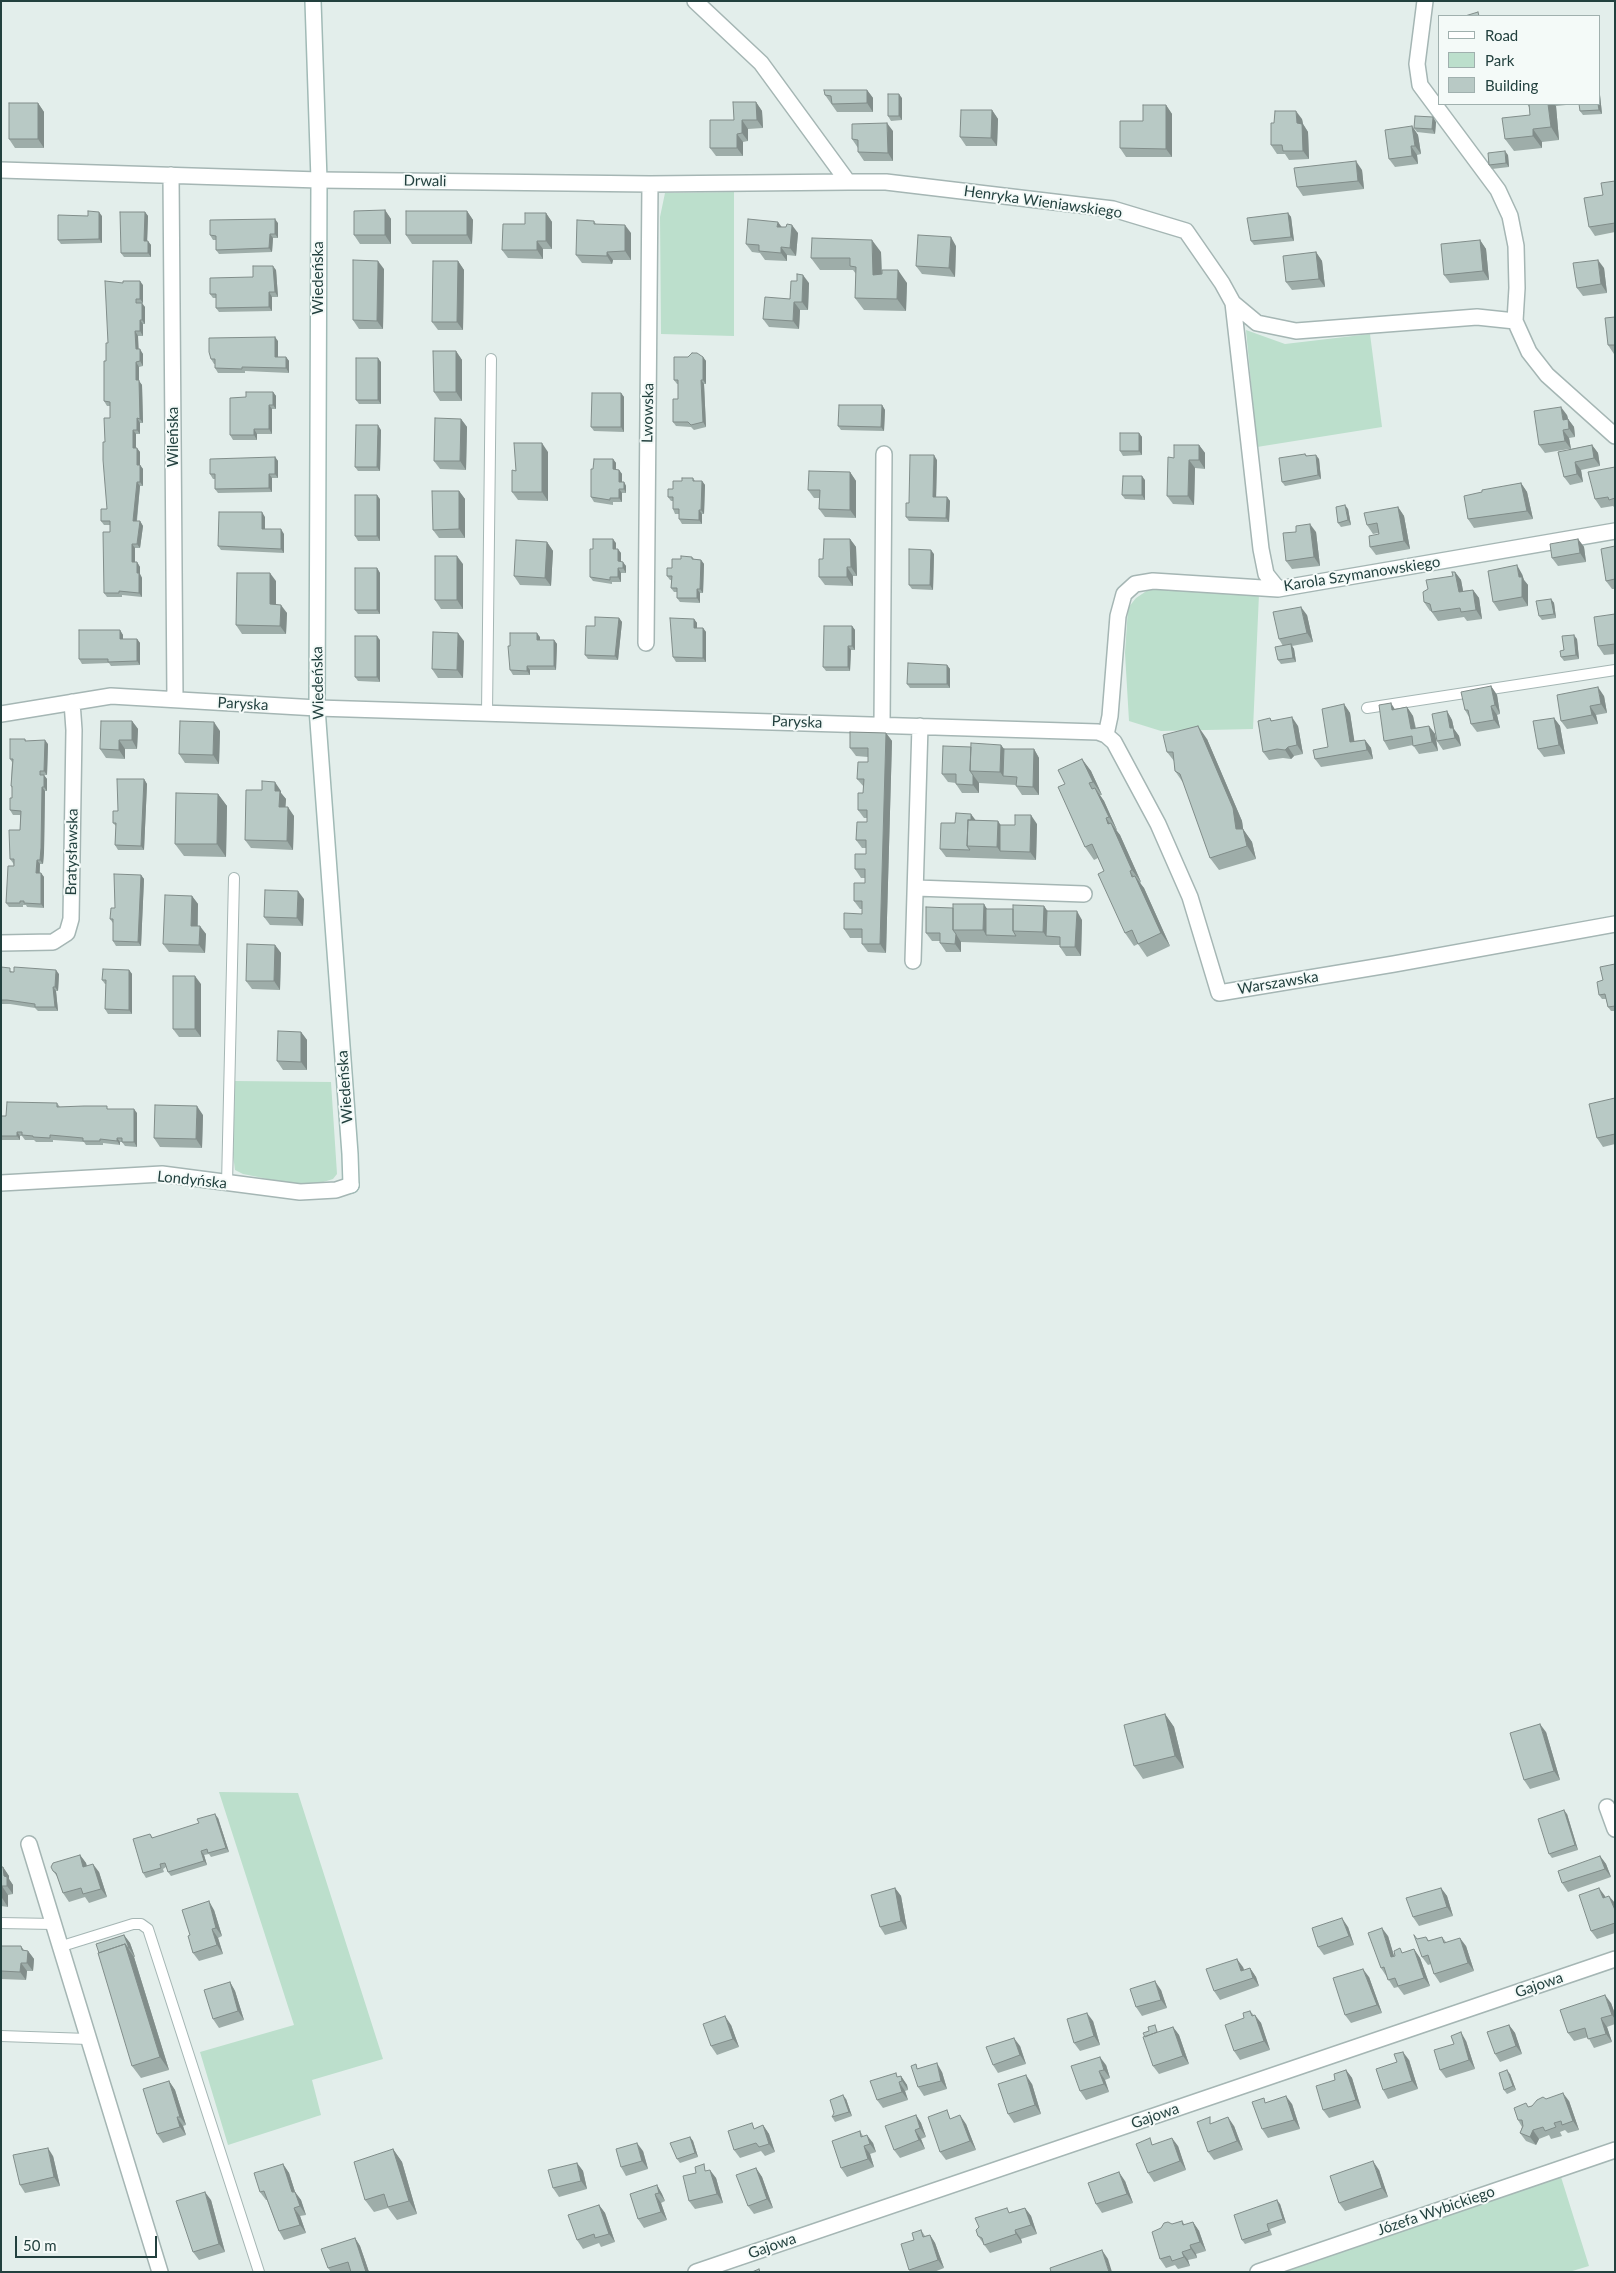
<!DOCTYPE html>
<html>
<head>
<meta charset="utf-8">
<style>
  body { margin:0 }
  #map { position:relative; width:1616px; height:2273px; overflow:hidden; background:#e3eeeb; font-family:Lato,sans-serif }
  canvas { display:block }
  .frame { position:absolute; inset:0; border:2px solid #22403e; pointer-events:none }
  .legend { position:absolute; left:1438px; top:15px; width:162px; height:90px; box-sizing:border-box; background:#f4faf8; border:1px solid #a0b0ae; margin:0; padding:6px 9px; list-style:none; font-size:15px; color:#22403e }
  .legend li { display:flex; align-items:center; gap:10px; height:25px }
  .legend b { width:25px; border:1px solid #a0b0ae }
  .scale { position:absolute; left:15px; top:2236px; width:142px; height:22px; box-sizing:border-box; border:2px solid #22403e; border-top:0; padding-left:6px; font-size:15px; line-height:18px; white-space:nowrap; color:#22403e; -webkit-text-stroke:4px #f4faf8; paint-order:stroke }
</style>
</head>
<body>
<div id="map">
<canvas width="1616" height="2273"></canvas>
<div class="frame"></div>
<ul class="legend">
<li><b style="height:6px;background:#fff"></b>Road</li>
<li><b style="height:14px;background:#bcdfcc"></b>Park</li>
<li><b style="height:14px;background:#b8c9c5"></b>Building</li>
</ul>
<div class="scale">50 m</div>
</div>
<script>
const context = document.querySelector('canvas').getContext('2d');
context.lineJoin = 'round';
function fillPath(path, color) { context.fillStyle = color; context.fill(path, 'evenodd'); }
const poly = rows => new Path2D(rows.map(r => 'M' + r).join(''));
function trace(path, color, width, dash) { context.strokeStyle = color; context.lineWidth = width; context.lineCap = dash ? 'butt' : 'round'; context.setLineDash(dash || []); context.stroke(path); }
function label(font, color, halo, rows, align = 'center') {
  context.font = font + ' Lato,sans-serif'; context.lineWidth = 4; context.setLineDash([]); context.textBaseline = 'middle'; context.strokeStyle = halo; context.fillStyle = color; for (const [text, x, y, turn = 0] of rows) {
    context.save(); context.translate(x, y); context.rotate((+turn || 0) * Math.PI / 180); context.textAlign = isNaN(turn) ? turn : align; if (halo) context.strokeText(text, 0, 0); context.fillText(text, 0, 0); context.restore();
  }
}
fillPath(poly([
  [734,192,734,336,661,334,660,217,665,193],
  [1246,330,1285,344,1370,334,1382,427,1257,447],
  [1151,588,1259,594,1253,729,1161,731,1129,721,1125,653,1128,608,1136,598],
  [235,1081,331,1082,337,1174,333,1179,320,1183,288,1183,243,1174,235,1170,233,1155],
  [219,1792,298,1793,383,2059,312,2080,321,2115,228,2145,200,2052,294,2025],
  [1561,2177,1589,2266,1569,2272,1281,2272]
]), '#bcdfcc');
const lane = poly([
  [1367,708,1615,670],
  [487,713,491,359],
  [227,1184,234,878],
  [1,1923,53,1924],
  [59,1947,133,1924,141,1924,148,1929,259,2272],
  [1,2036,88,2039]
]);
const street = poly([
  [695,1,761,63,848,182,886,182,1113,209,1186,231,1222,283,1233,303,1257,323,1296,331,1477,317,1515,321],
  [1425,1,1417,64,1420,85,1498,190,1510,216,1516,246,1517,288,1515,321,1529,352,1547,375,1615,436],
  [1,170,319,180,650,184,848,182],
  [171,175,175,699],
  [1233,303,1261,549,1266,574,1278,589,1615,531],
  [646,643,650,184],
  [1,714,111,696,317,708,1098,732,1106,735,1114,742,1158,824,1190,897,1219,993,1394,964,1615,924],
  [882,725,884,454],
  [1106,735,1110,716,1118,616,1124,594,1135,584,1153,581,1278,589],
  [916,888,1084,894],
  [1,943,53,942,67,933,71,919,74,730,72,702],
  [913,961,920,726],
  [1,1183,162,1174,300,1192,336,1190,351,1185],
  [1607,1807,1615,1829],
  [29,1844,160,2272],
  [696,2272,1615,1959],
  [1258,2272,1615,2150]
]);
const secondary = poly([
  [313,1,319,180,317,708,350,1154,351,1185]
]);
trace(lane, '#a5b6b4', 12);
trace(street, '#a5b6b4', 18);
trace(secondary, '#a1bab6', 18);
trace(lane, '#fff', 10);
trace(street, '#fff', 15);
trace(secondary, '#fff', 15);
fillPath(poly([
  [867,90,873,98,873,112,837,112,825,95],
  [1600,95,1602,114,1583,115,1580,111],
  [902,98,902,120,891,121,888,116],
  [756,102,762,111,763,128,748,129,748,141,743,142,743,156,716,156,710,148,734,120],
  [38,103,44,112,44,148,15,148,9,139],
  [1527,104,1566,104,1566,105,1556,106,1559,140,1542,142,1542,148,1514,151,1505,139,1530,115,1529,107],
  [1166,105,1172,114,1172,157,1126,157,1120,148],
  [992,110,998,119,997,146,966,146,960,137],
  [1302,119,1303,124,1308,132,1309,159,1289,160,1285,154,1277,154,1271,145,1274,123],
  [1436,122,1435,134,1417,132,1414,128],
  [1412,126,1418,135,1421,154,1417,155,1418,164,1395,167,1389,159],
  [893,131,893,161,864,161,858,152,858,148,852,139],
  [1508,155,1509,167,1492,169,1489,165],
  [1362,170,1364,189,1303,196,1297,187],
  [1615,181,1615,232,1595,236,1589,227,1603,195],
  [385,210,391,219,391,244,360,244,354,235],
  [467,211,473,220,472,244,412,244,406,235],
  [145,212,148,216,147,241,151,245,151,257,124,257,121,253],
  [546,213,552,222,552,249,543,249,543,259,508,258,502,250,525,224],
  [1288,213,1291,217,1294,241,1254,245,1251,241],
  [102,216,102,243,61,244,58,240],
  [594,221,596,224,631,233,631,260,613,260,612,264,582,263,576,255],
  [278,223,278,238,273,238,272,252,219,254,216,250,216,240,213,240,210,235],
  [782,227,798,233,796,256,787,255,787,261,765,260,760,253,752,252,746,244],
  [1480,240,1486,249,1489,280,1450,283,1444,275],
  [956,246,955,277,922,274,916,266],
  [881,252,882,274,907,283,906,311,864,310,855,298,856,274,853,270,820,270,811,258],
  [1316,252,1322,261,1325,287,1292,290,1286,282],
  [458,261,464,270,463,330,438,330,432,322],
  [1604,268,1607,293,1583,296,1577,288],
  [384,269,383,329,359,329,353,320],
  [276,270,278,297,272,297,272,311,219,312,216,308,216,298,213,298,210,294,253,277],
  [809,283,808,310,800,310,799,329,769,327,763,319,790,299],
  [143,285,143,303,139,303,145,307,145,324,143,324,143,336,138,336,138,349,143,354,143,366,139,367,139,381,142,385,143,423,140,423,140,434,136,434,136,448,140,452,140,465,143,469,143,486,140,486,137,521,140,521,143,526,140,548,135,548,135,562,137,562,140,567,140,574,142,578,142,597,122,595,122,597,107,597,104,593,110,532,110,525,104,525,101,521,107,509,105,442,110,418,110,406,107,406,104,401,106,361],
  [1615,317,1615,354,1614,354,1608,345],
  [278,341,278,357,286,357,289,361,289,373,245,371,245,373,218,373,215,368,215,364,214,364,211,359],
  [456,351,462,360,462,401,440,401,434,392],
  [703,357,706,361,706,384,704,384,706,427,694,430,691,427,676,426,673,422,678,399,678,384,677,384,674,380],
  [381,362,381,404,359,404,356,400],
  [273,392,276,396,276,409,272,409,272,434,257,434,257,440,233,440,230,435,246,397],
  [621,393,624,397,624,432,594,431,591,427],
  [882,405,885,410,884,431,841,430,838,426],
  [1567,415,1568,419,1574,427,1575,437,1569,438,1571,449,1592,445,1598,453,1600,466,1581,470,1583,482,1570,485,1564,477,1569,449,1545,453,1539,445],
  [461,419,467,427,466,470,440,469,434,461],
  [381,430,380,471,358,471,355,467],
  [1139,433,1142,437,1142,455,1123,456,1120,451],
  [1199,445,1205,453,1205,469,1195,468,1194,505,1173,504,1167,496,1174,458],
  [548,452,548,501,518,500,512,492,516,471],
  [1305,454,1307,456,1319,459,1321,479,1285,486,1282,482],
  [275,457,278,461,278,478,272,478,272,492,218,493,215,489,215,479,213,479,210,474],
  [613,459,616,463,616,470,619,470,622,474,622,482,624,482,626,486,626,493,622,493,622,502,613,502,613,505,594,502,591,497,593,469],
  [937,460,936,497,947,497,950,501,949,522,909,521,906,517,909,503],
  [1615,467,1615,508,1613,506,1601,508,1595,499],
  [850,472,856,481,856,518,825,517,819,509,820,498,814,498,808,490],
  [693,478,695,481,702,481,705,485,704,514,702,514,702,524,682,524,679,519,679,514,675,514,673,509,673,501,671,501,668,497,673,489,682,481],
  [1145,480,1145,500,1125,499,1122,495],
  [1521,483,1527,492,1533,519,1474,528,1468,519,1482,492],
  [459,491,465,499,465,538,439,538,433,530],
  [380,499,380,541,358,541,355,536],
  [1398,507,1404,516,1410,549,1376,555,1370,547,1379,534,1378,533,1373,534,1367,525],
  [1348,509,1351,525,1341,527,1338,523],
  [265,517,265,529,284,534,284,553,221,550,218,546],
  [1316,532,1320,566,1292,569,1286,561],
  [850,539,856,547,857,576,853,576,853,586,825,585,819,577,823,559],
  [1578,539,1584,547,1586,562,1558,566,1552,558],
  [547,542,553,551,551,586,520,585,514,576],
  [616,543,616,549,621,553,621,562,626,566,626,573,621,573,621,582,612,582,612,584,593,581,590,577,593,549],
  [1615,546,1615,589,1612,589,1606,581],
  [934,554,933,590,912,589,909,585],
  [692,557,694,559,701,560,704,564,703,593,700,593,700,603,680,602,677,598,677,592,674,592,671,588,671,580,670,580,667,576,672,568,681,559],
  [463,564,463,609,441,609,435,600],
  [377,568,380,573,380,614,358,614,355,610],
  [1455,572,1461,580,1463,591,1473,590,1479,598,1482,619,1467,621,1464,617,1438,621,1431,611,1430,611,1424,602,1453,576],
  [1522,574,1524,580,1528,585,1528,606,1499,611,1493,602],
  [276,581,276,604,287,613,286,634,242,634,236,625],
  [1551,599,1554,603,1556,618,1542,620,1539,616],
  [1615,614,1615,654,1604,655,1598,646],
  [1307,615,1313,642,1292,646,1294,649,1296,662,1281,664,1278,660,1283,646,1279,639],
  [619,618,622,622,618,660,588,659,585,655,595,626],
  [694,619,697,623,697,628,703,628,706,632,706,662,676,662,673,657],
  [852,626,855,630,855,650,851,650,850,671,826,671,823,667],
  [120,630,123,635,123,639,137,639,140,643,140,665,111,666,109,663,82,664,79,659],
  [540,637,540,640,554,640,557,644,556,670,530,670,530,675,513,675,510,670,510,646],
  [1577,639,1579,659,1564,661,1561,657,1564,650],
  [380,640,380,682,358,681,355,677],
  [464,641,463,678,438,678,432,669],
  [947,665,950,669,950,688,910,688,907,684],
  [1491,686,1497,695,1500,714,1497,715,1500,728,1477,732,1471,724,1469,717,1465,710],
  [1604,696,1607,713,1596,715,1598,724,1567,729,1561,721],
  [1344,704,1350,713,1354,741,1365,740,1371,748,1373,759,1321,767,1315,759,1328,747],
  [1407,707,1413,716,1416,728,1429,726,1435,734,1438,751,1419,754,1413,745,1389,750,1384,741,1395,709],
  [1447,711,1452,720,1454,729,1459,736,1461,746,1443,750,1437,741],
  [1270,718,1272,721,1298,726,1303,754,1294,756,1291,759,1283,758,1269,760,1263,752],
  [1554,718,1560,726,1565,754,1544,757,1538,749],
  [132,721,138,729,137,749,125,749,125,759,106,758,100,749],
  [220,731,219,764,185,763,179,754],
  [886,733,892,741,886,953,868,952,862,944,862,938,850,938,844,929,862,914,862,909,860,909,854,901,865,883,865,878,861,878,855,869,866,854,866,848,862,848,856,840,867,822,867,818,864,818,858,810,863,793,864,787,857,779,868,762,868,757,856,756,850,748],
  [25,739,26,741,48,744,47,775,43,775,47,779,47,791,45,791,44,852,43,864,40,864,40,873,41,873,44,877,44,908,27,907,26,905,23,905,23,907,9,907,6,903,14,866,13,863,10,859,20,830,20,815,13,815,10,810,12,798,12,788,11,786,12,762,10,759],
  [1207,739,1242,821,1243,829,1252,842,1256,859,1219,870,1210,858,1184,784,1175,771,1174,761,1167,752],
  [1001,745,1004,749,1034,749,1039,758,1039,795,1022,795,1016,786,1016,785,979,783,979,793,962,793,956,784,956,783,948,782,942,774,971,747],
  [1082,759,1091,771,1102,795,1100,795,1104,801,1117,830,1116,830,1120,835,1141,882,1140,883,1144,888,1170,946,1147,957,1138,944,1134,946,1125,933,1104,871,1098,858,1094,860,1085,847,1065,784],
  [144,779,147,784,144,850,118,850,115,845,116,826,113,823,118,811],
  [281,791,281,793,286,799,285,807,294,816,293,850,251,848,245,840],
  [218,794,227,806,226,857,184,856,175,844],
  [975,820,998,821,1000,825,1015,825,1037,824,1036,860,946,857,940,849,955,823],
  [141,875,144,879,141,946,116,946,113,941,113,923,110,919,115,908],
  [192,896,198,904,198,926,206,934,205,953,169,952,163,944],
  [304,899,303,926,270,925,264,917],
  [984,904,986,909,1013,909,1044,906,1047,911,1082,920,1081,956,1066,956,1060,947,1060,945,1052,945,961,942,961,952,946,952,940,943,940,941,932,941,926,933,953,908],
  [275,945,281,953,280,990,252,989,246,981],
  [1615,964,1615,1011,1611,1011,1608,1007,1606,999,1602,999,1599,995,1603,980],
  [1,967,13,972,59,974,58,991,56,991,58,1011,38,1011,35,1008,10,1004,1,1004],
  [129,970,132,974,132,1014,108,1014,105,1009,106,984,105,984,102,980],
  [201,984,201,1037,179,1037,173,1029],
  [301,1032,307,1040,307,1070,283,1070,277,1061],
  [1615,1098,1615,1144,1603,1147,1597,1138],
  [57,1103,60,1107,109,1109,137,1113,137,1147,125,1146,122,1142,120,1142,120,1145,103,1143,103,1145,86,1145,84,1142,53,1140,53,1142,36,1142,34,1140,25,1140,22,1136,20,1136,20,1140,1,1140,1,1116,6,1116],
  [203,1115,202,1148,160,1147,154,1138],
  [1165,1714,1174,1727,1184,1768,1143,1779,1134,1766],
  [1546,1732,1560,1780,1530,1789,1524,1780],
  [1567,1814,1578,1850,1552,1858,1549,1854],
  [218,1818,229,1852,211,1857,209,1854,204,1855,207,1865,171,1876,168,1872,166,1867,163,1869,164,1872,146,1878,143,1873,150,1834,153,1838],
  [80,1855,86,1863,87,1866,99,1872,107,1897,89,1903,85,1897,69,1902,63,1893,59,1879,53,1871],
  [1600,1856,1606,1864,1611,1877,1568,1892,1562,1883],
  [1,1867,3,1867,9,1876,9,1879,13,1885,13,1894,8,1895,8,1907,1,1906],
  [895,1888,901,1896,907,1929,885,1935,880,1927],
  [1441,1888,1447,1896,1453,1916,1419,1926,1413,1917],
  [1605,1897,1615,1903,1615,1933,1597,1939,1591,1931],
  [214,1910,222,1936,218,1938,223,1954,199,1961,193,1953,190,1935],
  [1348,1927,1354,1945,1324,1955,1318,1947],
  [124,1935,130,1943,135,1957,134,1957,169,2070,141,2078,132,2066],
  [1388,1936,1394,1956,1414,1949,1420,1958,1430,1986,1404,1995,1398,1987,1394,1988,1381,1968],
  [1426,1937,1429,1941,1442,1937,1446,1942,1466,1946,1474,1971,1440,1983,1434,1974,1431,1964,1428,1965,1422,1957],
  [1,1946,28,1951,34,1959,33,1971,27,1971,26,1980,1,1979],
  [1243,1967,1244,1970,1250,1968,1256,1977,1259,1986,1220,2000,1214,1991],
  [1369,1977,1382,2013,1351,2023,1345,2015],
  [230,1982,235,1991,244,2020,219,2028,213,2019],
  [1161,1990,1167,2008,1142,2016,1136,2007],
  [1611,2003,1615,2014,1615,2024,1607,2027,1612,2042,1594,2048,1588,2037,1574,2041,1568,2033],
  [1250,2011,1261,2023,1270,2050,1240,2060,1234,2051,1244,2018],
  [1093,2021,1100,2045,1080,2051,1074,2043],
  [731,2025,739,2047,717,2055,711,2046],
  [1509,2025,1515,2033,1522,2054,1500,2062,1495,2054],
  [1173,2027,1179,2035,1189,2064,1159,2074,1153,2066,1158,2029,1158,2032],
  [1466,2041,1475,2069,1446,2078,1440,2070],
  [1020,2046,1026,2064,998,2073,993,2065],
  [1409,2060,1418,2089,1388,2099,1383,2090],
  [1106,2065,1110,2078,1105,2080,1109,2092,1086,2100,1080,2091],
  [919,2069,942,2072,947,2089,924,2096,918,2087],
  [1346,2070,1352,2078,1361,2108,1329,2118,1323,2110,1335,2080],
  [1510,2074,1516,2090,1507,2094,1504,2090],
  [901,2076,907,2085,908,2090,905,2091,908,2100,883,2108,877,2100,899,2077],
  [169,2081,175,2090,186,2125,183,2126,186,2135,163,2143,157,2134],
  [1032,2084,1041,2114,1014,2123,1008,2114],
  [846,2099,852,2116,835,2122,832,2117],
  [1546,2099,1569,2101,1579,2130,1568,2133,1565,2130,1560,2132,1562,2136,1551,2139,1549,2135,1539,2139,1536,2145,1526,2141,1520,2133,1522,2127,1518,2120,1529,2107],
  [1292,2104,1300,2129,1268,2138,1262,2129],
  [916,2115,921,2123,926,2137,921,2139,925,2149,900,2158,894,2150],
  [1214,2123,1234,2126,1243,2150,1214,2160,1208,2152],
  [966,2124,976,2150,946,2160,940,2152],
  [763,2125,769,2134,775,2152,765,2156,761,2151,740,2158,734,2150,756,2128],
  [860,2131,863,2136,873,2143,876,2152,870,2154,874,2167,847,2177,841,2168],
  [690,2137,693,2141,698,2157,680,2163,677,2159],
  [1178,2146,1186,2170,1154,2182,1148,2173],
  [393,2149,402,2162,417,2214,397,2220,388,2208,374,2212,365,2200],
  [643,2151,648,2169,626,2176,621,2167],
  [53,2156,60,2186,25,2193,20,2185],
  [577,2163,583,2171,587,2189,559,2197,553,2188],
  [283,2164,289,2173,295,2192,301,2200,306,2215,300,2216,306,2233,284,2240,279,2231,267,2200,266,2200,260,2192],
  [756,2168,762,2177,773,2208,754,2214,748,2206],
  [1379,2170,1388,2197,1345,2211,1339,2203],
  [708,2171,716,2178,723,2203,695,2209,689,2201],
  [1125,2181,1133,2203,1102,2213,1096,2204],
  [657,2185,662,2194,665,2201,661,2203,667,2220,644,2228,638,2219],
  [211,2200,225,2252,199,2260,193,2252],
  [1280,2204,1286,2223,1270,2229,1272,2235,1245,2244,1242,2240],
  [599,2205,605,2213,615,2242,601,2247,599,2243,583,2249,577,2240],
  [1025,2208,1031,2216,1037,2234,1021,2239,1022,2243,990,2253,978,2236,1010,2212],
  [1182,2221,1185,2225,1193,2222,1199,2231,1206,2251,1196,2254,1197,2258,1188,2260,1190,2266,1178,2269,1175,2265,1166,2268,1160,2259,1172,2224],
  [921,2230,925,2236,930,2235,935,2243,944,2268,934,2272,911,2272,909,2270,914,2240],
  [355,2238,360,2246,369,2272,331,2272,328,2268]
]), '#9eada9');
fillPath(poly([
  [867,90,873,98,873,112,867,103],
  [899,94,902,98,902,120,899,116],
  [1600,94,1600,95,1602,114,1599,110,1598,104,1600,104],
  [756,102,762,111,763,128,757,120],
  [38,103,44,112,44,148,38,139],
  [1548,104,1554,104,1556,106,1559,140,1551,127],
  [1166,105,1172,114,1172,157,1166,149],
  [992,110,998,119,997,146,991,138],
  [1296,111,1302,119,1303,124,1308,132,1309,159,1303,151,1297,123],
  [1433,117,1436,122,1435,134,1432,129],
  [742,120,748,129,748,141,742,133],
  [887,123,893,131,893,161,888,153],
  [1412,126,1418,135,1421,154,1415,146],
  [1533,129,1542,142,1542,148,1533,136],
  [737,134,743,142,743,156,737,148],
  [1411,146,1417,155,1418,164,1412,156],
  [1505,151,1508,155,1509,167,1506,163],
  [1356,161,1362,170,1364,189,1358,181],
  [385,210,391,219,391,244,385,235],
  [467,211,473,220,472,244,467,235],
  [99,212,102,216,102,243,99,239],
  [145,212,148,216,147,245,144,241],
  [546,213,552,222,552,249,546,241],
  [1288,213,1291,217,1294,241,1291,237],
  [275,219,278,223,278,238,275,234],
  [778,222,784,230,777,227],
  [625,225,631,233,631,260,625,251],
  [792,225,798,233,796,256,790,248],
  [270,234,273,238,272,252,269,248],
  [951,237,956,246,955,277,949,268],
  [872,240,881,252,882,287,873,275],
  [1480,240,1486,249,1489,280,1483,271],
  [148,241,151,245,151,257,148,253],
  [537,241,543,249,543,259,537,250],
  [781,247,787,255,787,261,781,253],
  [607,252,613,260,612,264,607,256],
  [1316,252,1322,261,1325,287,1319,279],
  [1598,260,1604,268,1607,293,1601,284],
  [378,261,384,269,383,329,377,321],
  [458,261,464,270,463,330,457,322],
  [273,266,276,270,278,297,275,292],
  [898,270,907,283,906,311,897,299],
  [803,275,809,283,808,310,802,302],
  [140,281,143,285,143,303,140,299],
  [269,292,272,297,272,311,269,307],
  [794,302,800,310,799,329,793,321],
  [142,303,145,307,145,324,142,320],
  [140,320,143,324,143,336,140,331],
  [135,331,138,336,139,354,136,349],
  [275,337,278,341,278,361,275,357],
  [140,349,143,354,143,366,140,361],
  [456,351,462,360,462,401,456,392],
  [286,357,289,361,289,373,286,368],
  [703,357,706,361,706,384,703,380],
  [378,358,381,362,381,404,378,400],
  [136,362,139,367,139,381,142,385,143,423,140,419,136,380],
  [701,380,704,384,706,427,703,422],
  [273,392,276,396,276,409,273,405],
  [621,393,624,397,624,432,621,427],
  [269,405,272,409,272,434,269,429],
  [882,405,885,410,884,431,881,427],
  [1561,407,1567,415,1568,419,1574,427,1575,437,1563,420],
  [137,418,140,423,140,434,137,430],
  [461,419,467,427,466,470,460,461],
  [378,425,381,430,380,471,377,467],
  [254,429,257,434,257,440,254,435],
  [133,430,136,434,136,452,133,448],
  [1563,430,1569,438,1571,449,1565,441],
  [1139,433,1142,437,1142,455,1139,451],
  [542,443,548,452,548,501,542,492],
  [1199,445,1205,453,1205,469,1199,460],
  [1592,445,1598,453,1600,466,1594,458],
  [137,448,140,452,140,465,143,469,143,486,140,482,137,465],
  [934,455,937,460,936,501,933,497],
  [1316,455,1319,459,1321,479,1318,475],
  [275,457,278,461,278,478,275,474],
  [613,459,616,463,616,474,613,469],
  [1189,460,1195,468,1194,505,1188,496],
  [1575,462,1581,470,1583,482,1577,474],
  [619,470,622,474,622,486,619,482],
  [850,472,856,481,856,518,850,510],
  [269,474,272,478,272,492,269,488],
  [1142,476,1145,480,1145,500,1142,495],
  [702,481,705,485,704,514,701,510],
  [137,482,140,486,136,526,133,521],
  [624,482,626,486,626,493,624,489],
  [1521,483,1527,492,1533,519,1527,511],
  [619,489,622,493,622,502,619,498],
  [459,491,465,499,465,538,459,529],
  [377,495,380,499,380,541,377,536],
  [947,497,950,501,949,522,946,518],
  [1345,505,1348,509,1351,525,1348,520],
  [1398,507,1404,516,1410,549,1404,541],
  [699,510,702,514,702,524,699,520],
  [262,512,265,517,265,533,262,529],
  [140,521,143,526,140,548,137,544],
  [1310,524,1316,532,1320,566,1314,557],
  [281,529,284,534,284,553,281,549],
  [613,539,616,543,616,553,613,549],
  [850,539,856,547,857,576,851,567],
  [1578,539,1584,547,1586,562,1580,553],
  [547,542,553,551,551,586,545,578],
  [132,544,135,548,135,567,132,562],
  [618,549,621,553,621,566,618,561],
  [931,550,934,554,933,590,930,585],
  [457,556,463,564,463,609,457,600],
  [701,560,704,564,703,593,700,589],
  [137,562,140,567,140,574,142,578,142,597,139,593,137,573],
  [623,562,626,566,626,573,623,568],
  [1517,565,1522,574,1524,580,1528,585,1528,606,1522,597],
  [847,567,853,576,853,586,847,577],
  [377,568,380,573,380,614,377,610],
  [618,568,621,573,621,582,618,577],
  [1455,572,1461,580,1465,601,1459,592],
  [270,573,276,581,276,613,270,604],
  [697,589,700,593,700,603,697,598],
  [1473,590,1479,598,1482,619,1476,610],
  [1551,599,1554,603,1556,618,1554,614],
  [281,605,287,613,286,634,280,626],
  [1301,607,1307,615,1313,642,1307,633],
  [619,618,622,622,618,660,615,656],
  [694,619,697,623,697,632,694,628],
  [852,626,855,630,855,650,852,646],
  [703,628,706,632,706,662,703,658],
  [120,630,123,635,123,643,120,639],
  [458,633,464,641,463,678,457,670],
  [537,633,540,637,540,644,537,640],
  [1574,635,1577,639,1579,659,1576,655],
  [377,636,380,640,380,682,377,677],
  [137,639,140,643,140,665,137,661],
  [554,640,557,644,556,670,554,666],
  [1291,644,1294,649,1296,662,1293,658],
  [848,646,851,650,850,671,848,667],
  [947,665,950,669,950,688,947,684],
  [527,666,530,670,530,675,527,671],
  [1491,686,1497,695,1500,714,1495,705],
  [1598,687,1604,696,1607,713,1601,704],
  [1391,703,1396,711,1392,710],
  [1344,704,1350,713,1356,751,1350,742],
  [1491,706,1497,715,1500,728,1494,720],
  [1590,706,1596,715,1598,724,1592,715],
  [1407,707,1413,716,1417,737,1411,729],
  [1447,711,1452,720,1454,729,1459,736,1461,746,1455,738,1450,728],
  [1292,717,1298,726,1303,754,1297,745],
  [1554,718,1560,726,1565,754,1559,745],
  [132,721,138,729,137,749,132,740],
  [214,722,220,731,219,764,213,755],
  [1198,726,1207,739,1242,821,1245,842,1236,829],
  [1429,726,1435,734,1438,751,1432,742],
  [886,733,892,741,886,953,880,944],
  [45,740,48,744,47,775,44,771],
  [119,740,125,749,125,759,119,750],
  [1365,740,1371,748,1373,759,1367,750],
  [1001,745,1010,757,1003,776,1000,772],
  [1288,747,1294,756,1291,759,1285,750],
  [1034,749,1039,758,1039,795,1033,787],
  [1082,759,1091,771,1102,795,1093,782],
  [44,775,47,779,47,791,44,787],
  [973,775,979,783,979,793,973,785],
  [144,779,147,784,144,850,141,846],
  [275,782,281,791,281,793,286,799,285,815,279,807,275,791],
  [42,787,45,791,44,852,43,864,40,860],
  [1095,788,1104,801,1117,830,1109,817],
  [218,794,227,806,226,857,217,844],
  [288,807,294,816,293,850,287,841],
  [971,814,977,822,970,846],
  [1031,815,1037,824,1036,860,1030,852],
  [1106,818,1114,830,1111,823,1120,835,1141,882,1132,870,1108,824],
  [998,821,1006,833,1000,851,997,847],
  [1243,829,1252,842,1256,859,1247,846],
  [37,860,40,864,39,877,36,873],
  [1130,871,1137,882,1135,876,1144,888,1170,946,1161,933],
  [41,873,44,877,44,908,41,904],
  [141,875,144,879,141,946,138,942],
  [298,891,304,899,303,926,297,918],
  [192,896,198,904,197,934,191,926],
  [984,904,992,917,986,935,991,943,983,930],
  [1044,906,1053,919,1046,936,1043,932],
  [1077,911,1082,920,1081,956,1075,947],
  [200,926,206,934,205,953,199,945],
  [956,934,961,942,961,952,955,944],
  [275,945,281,953,280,990,274,981],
  [56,970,59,974,58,991,55,987],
  [129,970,132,974,132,1014,129,1010],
  [195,976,201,984,201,1037,195,1029],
  [53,987,56,991,58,1011,55,1007],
  [301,1032,307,1040,307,1070,301,1062],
  [197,1106,203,1115,202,1148,196,1139],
  [134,1109,137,1113,137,1147,134,1142],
  [17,1132,20,1136,20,1140,17,1136],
  [117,1138,120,1142,120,1145,117,1141],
  [1165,1714,1174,1727,1184,1768,1175,1756],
  [1540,1724,1546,1732,1560,1780,1554,1771],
  [1564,1810,1567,1814,1578,1850,1575,1845],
  [215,1814,218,1818,229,1852,226,1848],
  [201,1851,204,1855,207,1865,204,1861],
  [80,1855,86,1863,89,1875,83,1867],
  [1600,1856,1606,1864,1611,1877,1605,1869],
  [93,1864,99,1872,107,1897,101,1889],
  [3,1867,9,1876,9,1879,13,1885,13,1894,7,1886,4,1876],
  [2,1886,8,1895,8,1907,2,1898],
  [895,1888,901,1896,907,1929,901,1921],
  [1441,1888,1447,1896,1453,1916,1447,1907],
  [1599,1888,1605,1896,1609,1907,1603,1898],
  [1609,1896,1615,1903,1615,1910],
  [209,1901,214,1910,222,1936,216,1928],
  [1342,1918,1348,1927,1354,1945,1349,1936],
  [1382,1928,1388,1936,1397,1966,1391,1957],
  [212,1929,218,1938,223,1954,217,1945],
  [124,1935,130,1943,135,1957,129,1948],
  [1460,1938,1466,1946,1474,1971,1468,1963],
  [125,1944,134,1957,169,2070,160,2057],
  [21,1946,27,1955,28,1951,34,1959,33,1971,27,1963],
  [1414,1949,1420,1958,1430,1986,1424,1978],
  [1237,1959,1243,1967,1247,1980,1241,1971],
  [21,1963,27,1971,26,1980,20,1972],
  [1250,1968,1256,1977,1259,1986,1253,1978],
  [1363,1969,1369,1977,1382,2013,1377,2005],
  [1155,1981,1161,1990,1167,2008,1161,2000],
  [230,1982,235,1991,244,2020,238,2011],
  [1605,1995,1611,2003,1615,2014,1615,2019,1612,2015],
  [1087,2013,1093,2021,1100,2045,1094,2036],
  [1255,2015,1261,2023,1270,2050,1264,2041],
  [725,2016,731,2025,739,2047,733,2039],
  [1601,2018,1607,2027,1612,2042,1606,2034],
  [1509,2025,1515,2033,1522,2054,1516,2046],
  [1173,2027,1179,2035,1189,2064,1183,2056],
  [1461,2032,1466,2041,1475,2069,1469,2060],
  [1014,2038,1020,2046,1026,2064,1020,2055],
  [1403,2052,1409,2060,1418,2089,1412,2081],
  [1100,2057,1106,2065,1110,2078,1104,2070],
  [937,2063,942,2072,947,2089,941,2081],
  [1346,2070,1352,2078,1361,2108,1356,2100],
  [1507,2070,1510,2074,1516,2090,1513,2086],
  [1099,2071,1105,2080,1109,2092,1104,2084],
  [1026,2075,1032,2084,1041,2114,1035,2105],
  [901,2076,907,2085,908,2090,902,2081],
  [169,2081,175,2090,186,2125,180,2117],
  [899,2082,905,2091,908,2100,902,2092],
  [1563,2093,1569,2101,1579,2130,1573,2121],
  [843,2095,846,2099,852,2116,849,2112],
  [1286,2096,1292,2104,1300,2129,1294,2120],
  [916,2115,921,2123,926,2137,920,2128],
  [960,2115,966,2124,976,2150,970,2141],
  [177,2117,183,2126,186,2135,180,2127],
  [1228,2117,1234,2126,1243,2150,1237,2141],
  [763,2125,769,2134,775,2152,769,2144],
  [915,2130,921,2139,925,2149,919,2140],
  [1533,2130,1539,2139,1536,2145,1530,2137],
  [867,2135,873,2143,876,2152,870,2144],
  [690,2137,693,2141,698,2157,695,2153],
  [1172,2138,1178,2146,1186,2170,1180,2161],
  [637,2143,643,2151,648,2169,642,2161],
  [864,2146,870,2154,874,2167,868,2159],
  [48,2148,53,2156,60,2186,54,2177],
  [393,2149,402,2162,417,2214,409,2201],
  [1373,2161,1379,2170,1388,2197,1382,2188],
  [577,2163,583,2171,587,2189,581,2181],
  [283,2164,289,2173,298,2201,292,2192],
  [756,2168,762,2177,773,2208,767,2199],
  [710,2170,716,2178,723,2203,717,2194],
  [1119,2172,1125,2181,1133,2203,1127,2194],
  [657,2185,662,2194,665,2201,659,2193],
  [205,2192,211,2200,225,2252,219,2244],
  [295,2192,301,2200,306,2215,300,2206],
  [655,2194,661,2203,667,2220,661,2212],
  [1277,2200,1280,2204,1286,2223,1283,2219],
  [599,2205,605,2213,615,2242,609,2234],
  [294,2208,300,2216,306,2233,300,2225],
  [1025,2208,1031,2216,1037,2234,1031,2225],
  [1193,2222,1199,2231,1206,2251,1200,2242],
  [1015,2230,1021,2239,1022,2243,1016,2234],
  [930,2235,935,2243,944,2268,938,2260],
  [355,2238,360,2246,369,2272,366,2272],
  [1190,2245,1196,2254,1197,2258,1191,2249],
  [1102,2250,1108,2259,1112,2272,1109,2272],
  [1182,2252,1188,2260,1190,2266,1184,2257]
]), '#818d8a');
const building = poly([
  [1478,12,1479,16,1465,16,1478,12],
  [824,90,867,90,867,103,832,104,831,96,825,95,824,90],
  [888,94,899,94,899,116,888,116,888,94],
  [733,102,756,102,757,120,742,120,742,133,737,134,737,148,710,148,710,120,734,120,733,102],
  [9,103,38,103,38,139,9,139,9,103],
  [1529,104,1548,104,1551,127,1533,129,1533,136,1505,139,1502,118,1530,115,1529,104],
  [1579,104,1598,104,1599,110,1580,111,1579,104],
  [1143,105,1166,105,1166,149,1120,148,1120,121,1143,121,1143,105],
  [961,110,992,110,991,138,960,137,961,110],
  [1275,111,1296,111,1297,123,1302,124,1303,151,1283,151,1282,145,1271,145,1271,123,1274,123,1275,111],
  [1415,116,1433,117,1432,129,1414,128,1415,116],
  [887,123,888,153,858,152,858,140,852,139,852,124,887,123],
  [1412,126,1415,146,1411,146,1412,156,1389,159,1385,130,1412,126],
  [1505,151,1506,163,1489,165,1488,153,1505,151],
  [1356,161,1358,181,1297,187,1294,168,1356,161],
  [1615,181,1615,223,1589,227,1584,198,1603,195,1601,183,1615,181],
  [385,210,385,235,354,235,354,211,385,210],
  [88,211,99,212,99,239,58,240,58,215,88,216,88,211],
  [406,211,467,211,467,235,406,235,406,211],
  [120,212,145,212,144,241,148,241,148,253,121,253,120,212],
  [525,213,546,213,546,241,537,241,537,250,502,250,503,224,525,224,525,213],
  [1288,213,1291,237,1251,241,1247,218,1288,213],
  [275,219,275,234,270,234,269,248,216,250,216,236,210,235,210,220,275,219],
  [748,219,778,222,777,227,786,227,787,224,792,225,790,248,781,247,781,253,759,251,759,245,746,244,748,219],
  [577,220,594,221,594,224,625,225,625,251,607,252,607,256,576,255,577,220],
  [918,235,951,237,949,268,916,266,918,235],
  [812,238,872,240,873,275,882,274,882,270,898,270,897,299,855,298,856,267,850,266,850,258,811,258,812,238],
  [1480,240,1483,271,1444,275,1441,244,1480,240],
  [1316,252,1319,279,1286,282,1283,256,1316,252],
  [353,260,378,261,377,321,353,320,353,260],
  [1598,260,1601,284,1577,288,1573,263,1598,260],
  [433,261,458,261,457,322,432,322,433,261],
  [253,266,273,266,275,292,269,292,269,307,216,308,216,294,210,294,210,278,253,277,253,266],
  [797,274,803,275,802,302,794,302,793,321,763,319,765,297,790,299,791,281,797,281,797,274],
  [105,281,123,283,123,281,140,281,140,299,136,299,136,303,142,303,142,320,140,320,140,331,135,331,136,349,140,349,140,361,136,362,136,380,139,380,140,419,137,418,137,430,133,430,133,448,137,448,137,465,140,465,140,482,137,482,133,521,140,521,137,544,132,544,132,562,137,562,137,573,139,573,139,593,119,591,119,593,104,593,103,532,110,532,110,521,101,521,101,509,107,509,103,460,103,442,105,442,104,418,110,418,110,402,104,401,104,361,106,361,106,343,108,343,105,281],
  [1615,317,1615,345,1608,345,1605,318,1615,317],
  [275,337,275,357,286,357,286,368,242,367,242,369,215,368,215,359,211,359,209,352,209,338,275,337],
  [433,351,456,351,456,392,434,392,433,351],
  [692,353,697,353,703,357,703,380,701,380,703,422,691,425,688,422,673,422,673,399,678,399,678,380,674,380,674,357,688,357,692,353],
  [356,358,378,358,378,400,356,400,356,358],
  [246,392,273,392,273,405,269,405,269,429,254,429,254,435,230,435,230,398,246,397,246,392],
  [592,393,621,393,621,427,591,427,592,393],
  [839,405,882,405,881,427,838,426,839,405],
  [1561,407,1563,420,1568,419,1569,429,1563,430,1565,441,1539,445,1534,411,1561,407],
  [435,418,461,419,460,461,434,461,435,418],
  [356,425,378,425,377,467,355,467,356,425],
  [1120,433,1139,433,1139,451,1120,451,1120,433],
  [514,443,542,443,542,492,512,492,512,470,516,471,514,443],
  [1174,445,1199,445,1199,460,1189,460,1188,496,1167,496,1168,457,1174,458,1174,445],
  [1592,445,1594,458,1575,462,1577,474,1564,477,1558,452,1592,445],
  [1305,454,1306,456,1316,455,1318,475,1282,482,1279,458,1305,454],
  [910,455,934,455,933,497,947,497,946,518,906,517,906,503,909,503,910,455],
  [275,457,275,474,269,474,269,488,215,489,215,474,210,474,210,459,275,457],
  [594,459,613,459,613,469,619,470,619,482,624,482,624,489,619,489,619,498,610,498,610,500,591,497,591,469,593,469,594,459],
  [1615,467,1615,498,1609,500,1608,497,1595,499,1588,472,1615,467],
  [809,471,850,472,850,510,819,509,820,490,808,490,809,471],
  [1123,476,1142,476,1142,495,1122,495,1123,476],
  [682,478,693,478,693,481,702,481,701,510,699,510,699,520,679,519,679,509,673,509,673,497,668,497,668,489,673,489,673,481,682,481,682,478],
  [1521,483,1527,511,1468,519,1464,496,1482,492,1482,490,1521,483],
  [432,491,459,491,459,529,433,530,432,491],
  [355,495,377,495,377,536,355,536,355,495],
  [1345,505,1348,520,1338,523,1336,507,1345,505],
  [1398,507,1404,541,1370,547,1369,536,1379,534,1377,523,1367,525,1364,513,1398,507],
  [219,512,262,512,262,529,281,529,281,549,218,546,219,512],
  [1310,524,1314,557,1286,561,1283,533,1296,532,1296,526,1310,524],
  [593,539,613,539,613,549,618,549,618,561,623,562,623,568,618,568,618,577,610,577,610,580,590,577,590,549,593,549,593,539],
  [824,539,850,539,851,567,847,567,847,577,819,577,819,559,823,559,824,539],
  [1578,539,1580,553,1552,558,1550,544,1578,539],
  [516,540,547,542,545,578,514,576,516,540],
  [1615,546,1615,579,1606,581,1601,549,1615,546],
  [909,549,931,550,930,585,909,585,909,549],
  [435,556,457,556,457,600,435,600,435,556],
  [681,556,692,557,692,559,701,560,700,589,697,589,697,598,677,598,677,588,671,588,672,576,667,576,667,568,672,568,672,559,681,559,681,556],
  [1517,565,1519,577,1522,577,1522,597,1493,602,1488,571,1517,565],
  [355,568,377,568,377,610,355,610,355,568],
  [1452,572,1455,572,1459,592,1473,590,1476,610,1461,612,1460,608,1432,612,1430,604,1424,602,1423,592,1428,589,1426,580,1453,576,1452,572],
  [237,573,270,573,270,604,281,605,280,626,236,625,237,573],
  [1551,599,1554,614,1539,616,1536,601,1551,599],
  [1301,607,1307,633,1279,639,1273,612,1301,607],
  [1615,614,1615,644,1598,646,1594,617,1615,614],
  [595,617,619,618,615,656,585,655,586,626,595,626,595,617],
  [670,618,694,619,694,628,703,628,703,658,673,657,670,618],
  [824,626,852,626,852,646,848,646,848,667,823,667,824,626],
  [79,630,120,630,120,639,137,639,137,661,108,662,108,659,79,659,79,630],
  [433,632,458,633,457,670,432,669,433,632],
  [510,633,537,633,537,640,554,640,554,666,527,666,527,671,510,670,508,646,510,646,510,633],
  [1574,635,1576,655,1561,657,1560,651,1564,650,1562,636,1574,635],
  [355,636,377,636,377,677,355,677,355,636],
  [1291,644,1293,658,1278,660,1275,647,1291,644],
  [908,663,947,665,947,684,907,684,908,663],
  [1491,686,1495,705,1491,706,1494,720,1471,724,1468,710,1465,710,1461,692,1491,686],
  [1598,687,1601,704,1590,706,1592,715,1561,721,1557,695,1598,687],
  [1391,703,1392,710,1407,707,1411,729,1429,726,1432,742,1413,746,1412,736,1384,741,1379,705,1391,703],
  [1344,704,1350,742,1365,740,1367,750,1315,759,1313,750,1328,747,1322,709,1344,704],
  [1447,711,1450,728,1453,728,1455,738,1437,741,1432,714,1447,711],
  [1292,717,1297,745,1288,747,1285,750,1277,749,1263,752,1258,721,1270,718,1271,721,1292,717],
  [1554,718,1559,745,1538,749,1533,721,1554,718],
  [101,721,132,721,132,740,119,740,119,750,100,749,101,721],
  [180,721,214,722,213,755,179,754,180,721],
  [1198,726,1233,808,1236,829,1243,829,1247,846,1210,858,1180,774,1175,771,1173,752,1167,752,1163,735,1198,726],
  [850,732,886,733,880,944,862,944,862,929,844,929,844,913,862,914,862,901,854,901,854,883,865,883,865,869,855,869,855,854,866,854,866,840,856,840,857,822,867,822,867,810,858,810,858,793,863,793,864,779,857,779,858,762,868,762,868,748,850,748,850,732],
  [10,739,25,739,25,741,45,740,44,771,40,771,40,775,44,775,44,787,42,787,41,848,40,860,37,860,36,873,41,873,41,904,24,903,24,901,20,901,20,903,6,903,8,866,14,866,14,859,10,859,9,830,20,830,21,811,10,810,10,798,12,798,12,786,11,786,13,759,10,759,10,739],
  [971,743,1001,745,1000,772,970,771,971,743],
  [943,746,971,747,970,771,973,775,973,785,956,784,956,774,942,774,943,746],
  [1004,749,1034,749,1033,787,1016,786,1017,777,1003,776,1004,749],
  [1082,759,1093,782,1089,783,1092,789,1095,788,1109,817,1106,818,1108,824,1111,823,1132,870,1130,871,1132,877,1135,876,1161,933,1138,944,1132,930,1125,933,1098,874,1104,871,1092,844,1085,847,1058,787,1065,784,1058,770,1082,759],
  [117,779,144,779,141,846,115,845,116,823,113,823,113,811,118,811,117,779],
  [262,781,275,782,275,791,280,791,279,807,288,807,287,841,245,840,246,790,262,790,262,781],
  [176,793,218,794,217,844,175,844,176,793],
  [956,813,971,814,971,820,968,820,967,846,970,850,940,849,941,823,955,823,956,813],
  [1015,815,1031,815,1030,852,1000,851,1000,825,1015,825,1015,815],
  [968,820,998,821,997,847,967,846,968,820],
  [114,874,141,875,138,942,113,941,113,919,110,919,111,908,115,908,114,874],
  [265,890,298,891,297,918,264,917,265,890],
  [165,895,192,896,191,926,200,926,199,945,163,944,165,895],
  [953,904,984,904,983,930,953,930,953,904],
  [1013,905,1044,906,1043,932,1013,931,1013,905],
  [926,907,953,908,953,930,956,934,955,944,940,943,940,933,926,933,926,907],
  [986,909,1013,909,1013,931,1016,936,986,935,986,909],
  [1047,911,1077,911,1075,947,1060,947,1060,937,1046,936,1047,911],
  [247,944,275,945,274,981,246,981,247,944],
  [1615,964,1615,1006,1608,1007,1605,994,1599,995,1597,982,1603,980,1600,967,1615,964],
  [1,967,10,968,10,972,14,972,14,967,56,970,55,987,53,987,55,1007,35,1007,35,1004,7,1000,1,1000,1,967],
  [103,969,129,970,129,1010,105,1009,106,980,102,980,103,969],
  [173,976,195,976,195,1029,173,1029,173,976],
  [278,1031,301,1032,301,1062,277,1061,278,1031],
  [1615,1098,1615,1134,1597,1138,1589,1104,1615,1098],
  [7,1102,57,1103,57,1107,84,1106,107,1106,107,1109,134,1109,134,1142,122,1142,122,1138,117,1138,117,1141,100,1139,100,1141,83,1141,83,1138,50,1135,50,1138,33,1137,33,1136,22,1135,22,1132,17,1132,17,1136,1,1136,1,1116,6,1116,7,1102],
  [155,1105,197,1106,196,1139,154,1138,155,1105],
  [1165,1714,1175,1756,1134,1766,1124,1725,1165,1714],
  [1540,1724,1554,1771,1524,1780,1510,1733,1540,1724],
  [1564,1810,1575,1845,1549,1854,1538,1819,1564,1810],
  [215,1814,226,1848,208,1853,207,1849,201,1851,204,1861,168,1872,165,1863,160,1864,161,1868,143,1873,133,1839,150,1834,152,1838,199,1823,197,1819,215,1814],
  [80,1855,83,1867,93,1864,101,1889,83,1894,81,1888,63,1893,56,1873,53,1871,51,1867,53,1863,80,1855],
  [1600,1856,1605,1869,1562,1883,1558,1871,1600,1856],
  [1,1867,3,1867,4,1876,7,1877,7,1886,2,1886,2,1898,1,1867],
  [895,1888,901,1921,880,1927,871,1895,895,1888],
  [1441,1888,1447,1907,1413,1917,1406,1898,1441,1888],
  [1599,1888,1603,1898,1609,1896,1615,1910,1615,1923,1591,1931,1579,1895,1599,1888],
  [209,1901,216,1928,212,1929,217,1945,193,1953,188,1936,190,1935,182,1910,209,1901],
  [1342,1918,1349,1936,1318,1947,1312,1928,1342,1918],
  [1382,1928,1391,1957,1395,1956,1394,1951,1400,1948,1402,1953,1414,1949,1424,1978,1398,1986,1395,1978,1388,1980,1384,1967,1381,1968,1368,1933,1382,1928],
  [124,1935,129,1948,128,1948,125,1944,99,1953,96,1944,124,1935],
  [1414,1935,1417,1939,1426,1937,1428,1941,1442,1937,1444,1943,1460,1938,1468,1963,1434,1974,1428,1955,1422,1957,1414,1935],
  [125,1944,160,2057,132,2066,98,1953,125,1944],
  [1,1946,21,1946,22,1950,28,1951,27,1963,21,1963,20,1972,1,1971,1,1946],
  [1237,1959,1241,1971,1250,1968,1253,1978,1214,1991,1206,1969,1237,1959],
  [1363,1969,1377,2005,1345,2015,1333,1978,1363,1969],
  [1155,1981,1161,2000,1136,2007,1130,1989,1155,1981],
  [230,1982,238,2011,213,2019,204,1990,230,1982],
  [1605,1995,1612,2015,1601,2018,1606,2034,1588,2039,1585,2028,1568,2033,1560,2010,1605,1995],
  [1250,2011,1252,2016,1255,2015,1264,2041,1234,2051,1225,2025,1244,2018,1243,2013,1250,2011],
  [1087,2013,1094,2036,1074,2043,1067,2019,1087,2013],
  [725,2016,733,2039,711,2046,703,2024,725,2016],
  [1155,2025,1157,2032,1145,2037,1143,2033,1149,2031,1148,2027,1155,2025],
  [1509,2025,1516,2046,1495,2054,1487,2032,1509,2025],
  [1173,2027,1183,2056,1153,2066,1143,2037,1173,2027],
  [1461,2032,1469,2060,1440,2070,1434,2050,1454,2044,1451,2036,1461,2032],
  [1014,2038,1020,2055,993,2065,986,2047,1014,2038],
  [1403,2052,1412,2081,1383,2090,1376,2069,1397,2062,1394,2054,1403,2052],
  [1100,2057,1104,2070,1099,2071,1104,2084,1080,2091,1071,2066,1100,2057],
  [937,2063,941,2081,918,2087,911,2066,916,2064,917,2069,937,2063],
  [1346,2070,1356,2100,1323,2110,1316,2086,1335,2080,1334,2074,1346,2070],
  [1507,2070,1513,2086,1504,2090,1499,2073,1507,2070],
  [896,2073,897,2077,901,2076,902,2081,899,2082,902,2092,877,2100,870,2081,896,2073],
  [1026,2075,1035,2105,1008,2114,998,2084,1026,2075],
  [169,2081,180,2117,177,2117,180,2127,157,2134,143,2089,169,2081],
  [1563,2093,1573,2121,1562,2125,1561,2121,1554,2123,1556,2127,1545,2131,1543,2127,1533,2130,1530,2137,1520,2133,1523,2126,1522,2120,1518,2120,1514,2108,1526,2103,1528,2107,1532,2106,1537,2100,1543,2097,1546,2099,1563,2093],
  [843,2095,849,2112,832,2117,834,2113,830,2100,843,2095],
  [1286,2096,1294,2120,1262,2129,1252,2102,1264,2098,1265,2103,1286,2096],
  [947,2110,950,2119,960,2115,970,2141,940,2152,928,2117,947,2110],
  [916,2115,920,2128,915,2130,919,2140,894,2150,885,2126,916,2115],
  [1210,2117,1210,2124,1228,2117,1237,2141,1208,2152,1197,2122,1210,2117],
  [752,2123,754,2129,763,2125,769,2144,759,2147,756,2143,734,2150,728,2131,752,2123],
  [860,2131,861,2137,867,2135,870,2144,864,2146,868,2159,841,2168,832,2141,860,2131],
  [690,2137,695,2153,677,2159,670,2143,690,2137],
  [1150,2138,1152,2145,1172,2138,1180,2161,1148,2173,1136,2144,1150,2138],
  [637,2143,642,2161,621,2167,616,2149,637,2143],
  [48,2148,54,2177,20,2185,13,2155,48,2148],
  [393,2149,409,2201,388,2207,384,2194,365,2200,354,2162,393,2149],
  [1373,2161,1382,2188,1339,2203,1330,2176,1373,2161],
  [577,2163,581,2181,553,2188,548,2170,577,2163],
  [283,2164,292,2192,295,2192,300,2206,294,2208,300,2225,279,2231,264,2191,260,2192,254,2173,283,2164],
  [704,2164,705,2171,710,2170,717,2194,689,2201,683,2176,696,2173,695,2167,704,2164],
  [756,2168,767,2199,748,2206,736,2175,756,2168],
  [1119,2172,1127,2194,1096,2204,1088,2183,1119,2172],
  [657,2185,659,2193,655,2194,661,2212,638,2219,630,2194,657,2185],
  [205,2192,219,2244,193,2252,176,2201,205,2192],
  [1277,2200,1283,2219,1267,2224,1269,2231,1242,2240,1234,2215,1277,2200],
  [599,2205,609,2234,595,2238,594,2234,577,2240,568,2215,599,2205],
  [1007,2208,1009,2213,1025,2208,1031,2225,1015,2230,1016,2234,984,2245,982,2238,978,2236,976,2230,979,2227,975,2218,1007,2208],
  [1182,2221,1183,2225,1193,2222,1200,2242,1190,2245,1191,2249,1182,2252,1184,2257,1172,2261,1170,2256,1160,2259,1152,2232,1161,2228,1164,2223,1168,2222,1172,2224,1182,2221],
  [921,2230,923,2237,930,2235,938,2260,909,2270,901,2244,914,2240,912,2233,921,2230],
  [355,2238,366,2272,351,2272,348,2262,328,2268,321,2249,355,2238],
  [1102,2250,1109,2272,1051,2272,1050,2268,1102,2250],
  [759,2269,760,2272,752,2272,759,2269]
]);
fillPath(building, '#b8c9c5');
trace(building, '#818d8a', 1);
label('15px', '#22403e', '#f4faf8', [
  ["Drwali",425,181,1],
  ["Henryka Wieniawskiego",1043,202,8],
  ["Wiedeńska",318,278,-90],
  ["Lwowska",648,413,-89],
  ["Wileńska",173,437,-90],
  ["Karola Szymanowskiego",1362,574,-9],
  ["Wiedeńska",318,683,-91],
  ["Paryska",243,704,3],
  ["Paryska",797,722,2],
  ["Bratysławska",72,852,-89],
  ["Warszawska",1278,983,-9],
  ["Wiedeńska",345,1087,-94],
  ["Londyńska",192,1180,6],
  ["Gajowa",1539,1985,-19],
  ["Gajowa",1155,2116,-19],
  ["Józefa Wybickiego",1436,2211,-19],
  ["Gajowa",772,2246,-19]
]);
</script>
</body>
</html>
